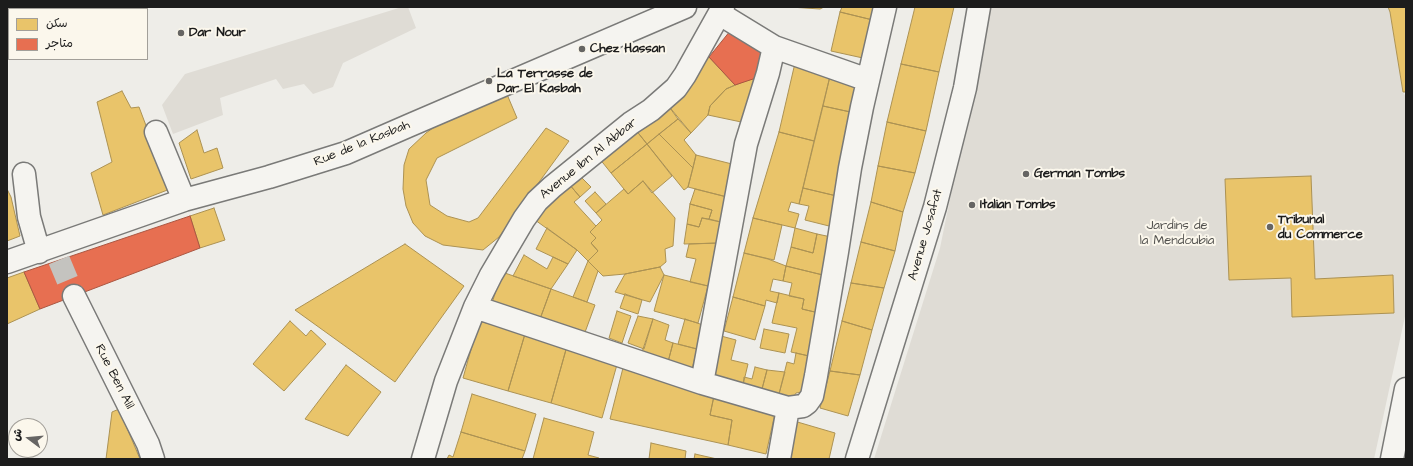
<!DOCTYPE html>
<html>
<head>
<meta charset="utf-8">
<style>
  body { margin:0 }
  #map { position:relative; width:1413px; height:466px; overflow:hidden; background:#eeede8; font-family:"Architects Daughter","Playpen Sans Arabic",sans-serif }
  canvas { display:block }
  .frame { position:absolute; inset:0; border:8px solid #1c1c1c; pointer-events:none }
  .legend { position:absolute; left:8px; top:8px; width:140px; height:52px; box-sizing:border-box; background:#fbf7ec; border:1px solid #a29f99; margin:0; padding:5px 7px; list-style:none; font-size:12px; color:#1c1c1c }
  .legend li { display:flex; align-items:center; gap:8px; height:20px }
  .legend b { width:20px; border:1px solid #a29f99 }
  .north { position:absolute; left:8px; top:418px; width:40px; height:40px; box-sizing:border-box; background:#fbf7ec; border:1px solid #a29f99; border-radius:50%; rotate:286deg; font-size:11px; font-weight:700; line-height:16px; text-align:center; color:#1c1c1c }
  .north::after { content:''; display:block; margin:auto; width:14px; height:18px; background:#666563; clip-path:polygon(50% 0,100% 100%,50% 72%,0 100%) }
</style>
</head>
<body>
<div id="map">
<canvas width="1413" height="466"></canvas>
<div class="frame"></div>
<ul class="legend">
<li><b style="height:11px;background:#e9c46a"></b>سكن</li>
<li><b style="height:11px;background:#e76f51"></b>متاجر</li>
</ul>
<div class="north">ش</div>
</div>
<script>
const context = document.querySelector('canvas').getContext('2d');
context.lineJoin = 'round';
function fillPath(path, color) { context.fillStyle = color; context.fill(path, 'evenodd'); }
const poly = rows => new Path2D(rows.map(r => 'M' + r).join(''));
function trace(path, color, width, dash) { context.strokeStyle = color; context.lineWidth = width; context.lineCap = dash ? 'butt' : 'round'; context.setLineDash(dash || []); context.stroke(path); }
function label(font, color, halo, rows, align = 'center') {
  context.font = font + ' "Architects Daughter",sans-serif'; context.lineWidth = 4; context.setLineDash([]); context.textBaseline = 'middle'; context.strokeStyle = halo; context.fillStyle = color; for (const [text, x, y, turn = 0] of rows) {
    context.save(); context.translate(x, y); context.rotate((+turn || 0) * Math.PI / 180); context.textAlign = isNaN(turn) ? turn : align; if (halo) context.strokeText(text, 0, 0); context.fillText(text, 0, 0); context.restore();
  }
}
fillPath(poly([
  [402,7,408,7,416,28,343,63,333,87,313,94,304,84,283,89,276,79,220,98,223,115,173,134,162,105,185,74],
  [989,7,1388,7,1390,12,1403,92,1406,97,1406,312,1374,459,874,459,940,248]
]), '#dfdcd5');
const homes = poly([
  [790,7,824,7,820,9,790,7],
  [842,7,885,7,881,22,840,12,842,7],
  [915,7,954,7,939,72,901,64,915,7],
  [1388,7,1406,7,1406,92,1403,92,1390,12,1388,7],
  [840,12,881,22,872,60,831,51,840,12],
  [709,57,735,85,726,89,710,106,708,115,691,133,667,104,709,57],
  [795,63,831,72,814,141,779,132,795,63],
  [901,64,939,72,926,131,887,122,901,64],
  [831,72,863,79,855,113,823,106,831,72],
  [756,78,746,123,708,115,710,106,726,89,745,81,756,78],
  [122,91,131,108,139,107,170,189,103,215,91,173,112,162,97,102,122,91],
  [506,92,517,118,437,158,426,180,430,205,447,216,469,222,478,218,546,128,569,141,499,237,483,250,443,245,425,236,413,223,406,206,403,189,404,165,409,149,426,133,447,118,506,92],
  [667,104,678,119,647,144,635,129,667,104],
  [823,106,855,113,841,197,803,188,823,106],
  [678,119,691,133,684,140,696,155,693,168,659,134,678,119],
  [887,122,926,131,915,173,878,166,887,122],
  [635,129,647,144,611,173,599,158,635,129],
  [197,130,204,153,217,148,223,168,191,179,179,143,197,130],
  [779,132,814,141,799,204,791,202,788,211,799,214,795,228,753,218,779,132],
  [659,134,693,168,688,187,684,190,647,144,659,134],
  [647,144,672,176,652,193,643,181,628,194,611,173,647,144],
  [696,155,740,166,731,198,688,187,696,155],
  [878,166,915,173,903,212,871,202,878,166],
  [579,175,591,187,580,197,569,184,579,175],
  [1311,176,1315,279,1393,275,1394,313,1292,317,1291,278,1229,280,1225,179,1311,176],
  [643,181,675,218,673,246,665,249,666,262,660,267,625,274,603,276,588,261,598,251,591,243,596,238,590,232,602,220,596,213,624,189,628,194,643,181],
  [569,184,580,197,574,202,596,226,590,232,596,238,591,243,598,251,588,261,577,250,535,220,569,184],
  [803,188,841,197,833,227,805,220,809,206,799,204,803,188],
  [7,189,11,197,20,236,7,241,7,189],
  [695,189,731,198,725,223,709,219,712,210,690,204,695,189],
  [595,192,606,204,596,213,585,201,595,192],
  [871,202,903,212,895,251,861,242,871,202],
  [690,204,712,210,709,219,702,218,699,227,687,224,690,204],
  [214,208,225,240,200,248,190,216,214,208],
  [702,218,725,223,719,243,684,244,687,224,699,227,702,218],
  [753,218,782,225,774,260,744,253,753,218],
  [547,228,577,250,568,264,536,249,547,228],
  [795,228,817,234,813,253,791,247,795,228],
  [817,234,836,238,827,276,786,266,791,247,813,253,817,234],
  [861,242,895,251,884,288,851,283,861,242],
  [719,243,708,286,690,282,696,259,686,257,689,244,719,243],
  [405,244,464,286,395,382,295,310,405,244],
  [744,253,768,259,786,266,783,281,773,279,770,291,779,293,777,303,766,300,765,306,733,297,744,253],
  [524,255,547,269,553,257,568,264,551,289,513,276,524,255],
  [588,261,598,271,587,302,573,297,588,261],
  [786,266,827,276,819,313,802,309,804,299,789,296,792,283,783,281,786,266],
  [660,267,664,275,650,302,615,292,625,274,660,267],
  [24,272,40,309,7,324,7,278,24,272],
  [502,272,551,289,540,319,492,303,502,272],
  [664,275,708,286,698,323,654,311,664,275],
  [851,283,884,288,872,330,842,321,851,283],
  [551,289,595,305,584,335,540,319,551,289],
  [779,293,804,299,802,309,819,313,809,356,791,352,797,328,772,323,779,293],
  [625,294,642,300,638,314,620,308,625,294],
  [733,297,765,306,755,340,724,331,733,297],
  [617,311,631,316,622,343,609,338,617,311],
  [638,316,653,319,644,349,628,343,638,316],
  [653,319,669,325,665,340,673,343,668,362,641,355,653,319],
  [685,319,703,325,697,349,678,344,685,319],
  [290,321,306,336,311,330,326,344,284,391,253,364,290,321],
  [479,321,525,334,508,391,463,378,479,321],
  [842,321,872,330,860,375,830,371,842,321],
  [764,329,789,334,785,353,760,348,764,329],
  [525,334,567,346,551,403,508,391,525,334],
  [721,336,736,340,731,360,748,364,743,385,711,377,721,336],
  [673,343,697,349,692,369,668,362,673,343],
  [567,346,618,361,602,418,551,403,567,346],
  [796,353,809,356,802,392,796,393,793,398,779,394,787,362,794,364,796,353],
  [624,364,715,391,710,415,732,420,728,445,610,419,624,364],
  [346,365,381,392,348,436,305,419,346,365],
  [755,367,767,370,762,389,743,385,744,377,752,379,755,367],
  [767,370,785,372,779,394,762,389,767,370],
  [830,371,860,375,848,416,820,408,830,371],
  [715,391,776,409,766,454,728,445,732,420,710,415,715,391],
  [472,394,536,414,525,451,461,432,472,394],
  [119,409,140,459,106,459,112,412,119,409],
  [544,418,594,432,588,455,599,458,598,459,533,459,544,418],
  [794,421,835,433,829,459,785,459,794,421],
  [461,432,525,451,522,459,447,459,449,455,453,457,461,432],
  [651,443,686,451,685,459,649,459,651,443],
  [695,454,717,459,694,459,695,454]
]);
fillPath(homes, '#e9c46a');
trace(homes, '#ac9253', 1);
const shops = poly([
  [735,25,772,50,756,78,735,85,709,57,735,25],
  [190,216,200,248,40,309,24,272,190,216]
]);
fillPath(shops, '#e76f51');
trace(shops, '#aa5641', 1);
trace(poly([
  [59,260,74,296]
]), '#c4c3bf', 22, [22, 11]);
const minor = poly([
  [720,14,774,47,868,80],
  [156,132,184,200],
  [24,174,29,217,39,252],
  [7,262,184,200,269,177,346,153,408,126,685,7],
  [74,296,148,444,153,459],
  [475,307,702,383,788,408,803,406,807,403,812,396,816,376,837,252,850,168,862,107,885,7],
  [702,383,746,144,768,73,774,47],
  [423,459,446,381,475,307,491,275,524,219,537,201,552,187,631,123,651,110,676,88,685,75,723,7],
  [779,459,788,408],
  [857,459,935,207,965,88,979,7],
  [1392,459,1406,389]
]);
trace(minor, '#7a7a78', 25);
trace(minor, '#f5f4f0', 22);
for (const [x, y, r, color] of [
  [181,33,4,"#666563"],
  [582,49,4,"#666563"],
  [489,81,4,"#666563"],
  [1026,174,4,"#666563"],
  [972,205,4,"#666563"],
  [1270,227,4,"#666563"]
]) { const dot = new Path2D(); dot.arc(x, y, r, 0, 2 * Math.PI); context.fillStyle = color; context.fill(dot); trace(dot, '#fbf7ec', 1.5); }
label('bold 13px', '#1c1c1c', '#fbf7ec', [
  ["Dar Nour",189,33],
  ["Chez Hassan",590,49],
  ["La Terrasse de",497,74],
  ["Dar El Kasbah",497,89],
  ["German Tombs",1034,174],
  ["Italian Tombs",980,205],
  ["Tribunal",1278,220],
  ["du Commerce",1278,235]
], 'left');
label('13px', '#1c1c1c', '#fbf7ec', [
  ["Rue de la Kasbah",362,144,-22],
  ["Avenue Ibn Al Abbar",589,159,-39],
  ["Avenue Josafat",926,235,-74],
  ["Rue Ben Alil",114,377,63]
]);
label('13px', '#53524f', '#fbf7ec', [
  ["Jardins de",1177,226],
  ["la Mendoubia",1177,241]
]);
</script>
</body>
</html>
